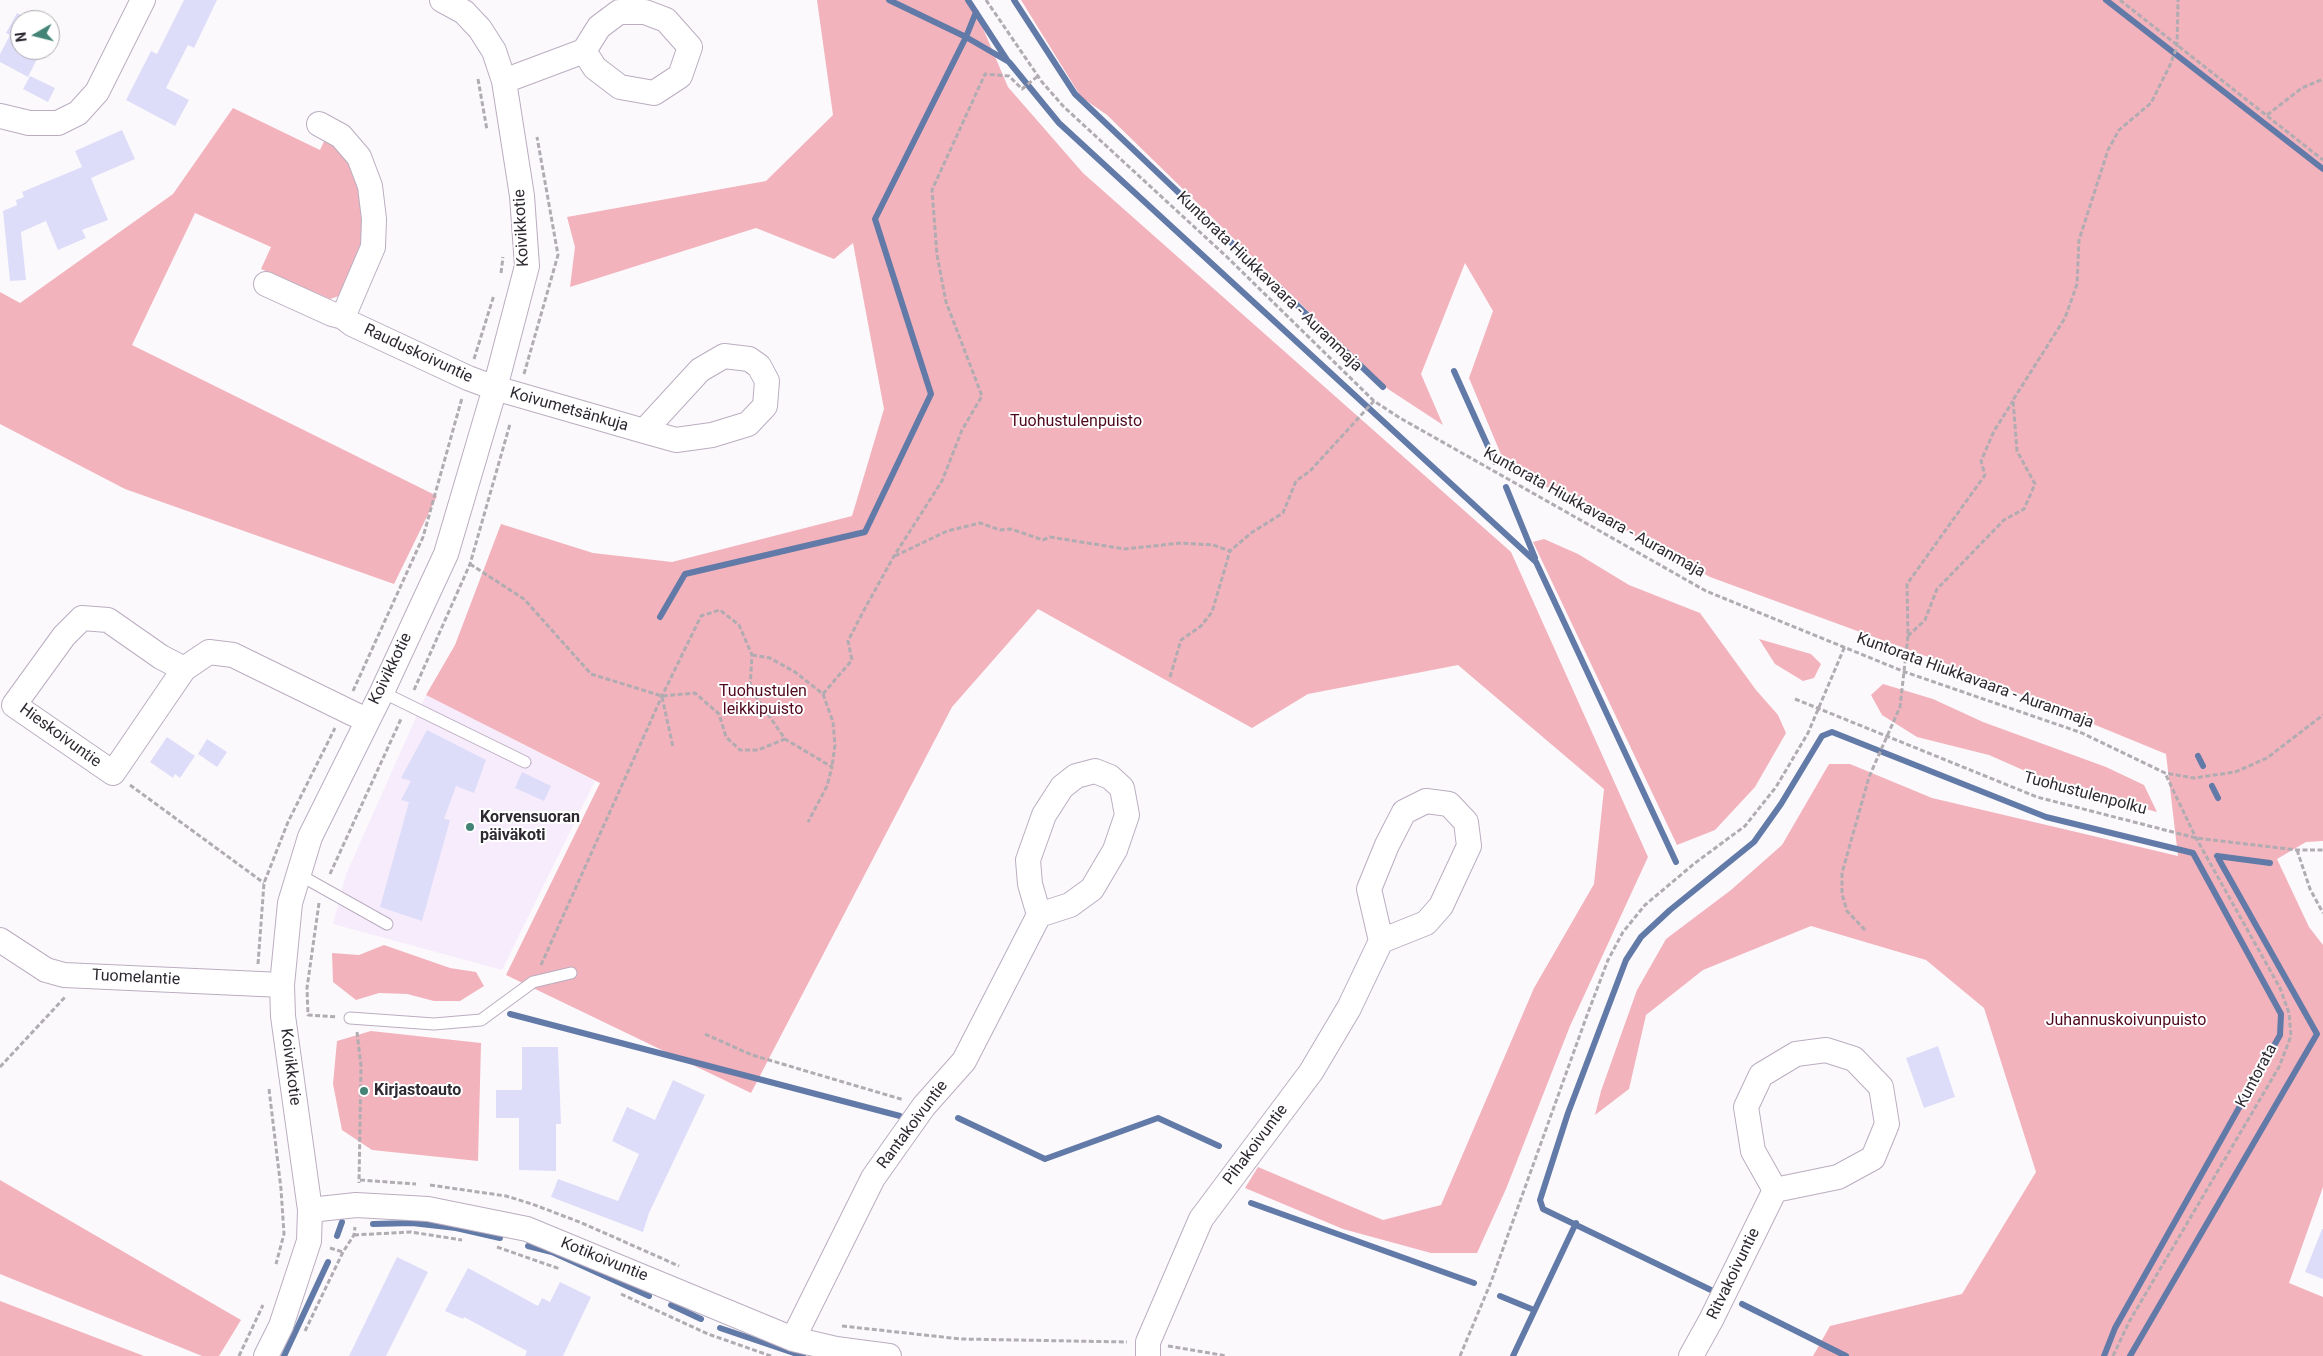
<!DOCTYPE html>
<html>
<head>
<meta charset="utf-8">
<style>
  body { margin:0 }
  #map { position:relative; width:2323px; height:1356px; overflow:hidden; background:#fcf9fd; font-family:Roboto,sans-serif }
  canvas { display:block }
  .north { position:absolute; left:10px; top:10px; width:50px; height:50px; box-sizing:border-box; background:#fff; border:1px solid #aba9ad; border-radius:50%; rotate:262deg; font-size:14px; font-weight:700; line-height:20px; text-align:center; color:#2e2931 }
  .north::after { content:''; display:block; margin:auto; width:18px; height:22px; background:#428476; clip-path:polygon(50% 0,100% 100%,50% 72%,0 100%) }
</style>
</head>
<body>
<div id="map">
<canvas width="2323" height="1356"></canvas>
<div class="north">N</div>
</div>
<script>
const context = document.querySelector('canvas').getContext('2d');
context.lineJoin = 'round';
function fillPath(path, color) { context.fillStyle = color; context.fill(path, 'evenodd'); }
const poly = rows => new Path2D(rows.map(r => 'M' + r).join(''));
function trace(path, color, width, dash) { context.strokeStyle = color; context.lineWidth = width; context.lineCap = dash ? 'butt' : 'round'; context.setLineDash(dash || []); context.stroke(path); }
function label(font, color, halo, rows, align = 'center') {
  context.font = font + ' Roboto,sans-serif'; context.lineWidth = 4; context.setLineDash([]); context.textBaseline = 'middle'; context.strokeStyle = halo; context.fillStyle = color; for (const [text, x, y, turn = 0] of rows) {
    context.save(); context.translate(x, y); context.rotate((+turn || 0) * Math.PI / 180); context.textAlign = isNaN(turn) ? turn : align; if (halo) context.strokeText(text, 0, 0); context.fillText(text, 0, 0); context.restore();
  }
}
fillPath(poly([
  [426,695,595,781,502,970,333,924,346,874]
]), '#f7ecfc');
fillPath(poly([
  [817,0,966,0,982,26,1008,87,1083,173,1511,552,1648,857,1570,1026,1506,1189,1477,1253,1431,1253,1343,1229,1245,1188,1258,1167,1383,1220,1441,1205,1534,988,1594,884,1604,789,1458,665,1308,694,1252,728,1038,609,952,707,751,1093,506,975,600,783,426,695,455,645,501,524,593,553,672,562,852,516,884,409,853,243,834,259,756,228,570,287,575,247,567,217,766,181,833,115],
  [1021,0,2323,0,2323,841,2306,842,2277,859,2309,927,2323,945,2323,1187,2289,1283,2323,1297,2323,1356,1813,1356,1830,1326,1962,1294,2036,1172,1984,1008,1926,960,1811,926,1703,970,1646,1015,1629,1089,1595,1115,1601,1091,1637,990,1666,939,1731,890,1782,845,1829,764,1850,764,1932,798,2178,856,2166,754,1942,662,1710,577,1505,464,1469,378,1493,311,1465,263,1421,374,1443,425,1388,389,1107,115,1081,97],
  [233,108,320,150,326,137,352,160,361,189,366,246,342,295,330,299,261,269,271,247,195,213,132,345,437,496,394,584,125,489,0,424,0,292,20,303,173,194],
  [1544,539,1578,554,1629,585,1700,613,1756,690,1778,715,1786,733,1755,787,1715,830,1677,845,1533,542],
  [1759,639,1811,654,1821,664,1814,678,1803,681,1775,664],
  [1883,684,1933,699,1983,722,2106,767,2144,785,2157,812,2057,785,1989,755,1917,737,1882,715,1871,695],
  [384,945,450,968,476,972,484,986,460,1001,434,1001,407,994,379,993,356,1000,333,982,332,953,359,955],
  [371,1031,481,1043,478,1161,372,1150,342,1130,333,1084,337,1041],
  [0,1180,241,1320,219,1356,202,1356,0,1274],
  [0,1301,144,1356,0,1356]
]), '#f2b3bc');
trace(poly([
  [889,0,966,37,1009,62,1059,123,1536,562,1676,862],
  [968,0,1007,60],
  [1014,0,1075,94,1383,387],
  [2106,0,2323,169],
  [1454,371,1495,462],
  [1506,487,1535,558],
  [660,617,685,574,865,532,931,394,875,219,966,37,976,12],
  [2198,756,2203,766],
  [2212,786,2218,798],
  [2217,856,2270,863],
  [510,1014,900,1116],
  [958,1118,1045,1159,1158,1118,1219,1146],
  [1251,1203,1474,1283],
  [373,1224,412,1223,456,1228,500,1238],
  [337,1236,342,1222],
  [528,1246,552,1252,649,1296],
  [1713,1291,1543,1209,1540,1200,1568,1113,1626,960,1641,937,1670,910,1754,842,1781,804,1822,736,1832,732,2046,817,2193,853,2281,1014,2280,1035,2115,1328,2104,1356],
  [1500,1296,1534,1310],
  [1742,1304,1846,1356],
  [671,1305,701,1319],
  [720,1328,803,1356],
  [284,1356,328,1262],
  [1513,1356,1576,1223],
  [2130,1356,2317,1034,2217,856]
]), '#627aa7', 6);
fillPath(poly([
  [184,0,217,0,194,48,188,45,166,88,189,100,175,126,126,100,151,51,157,54],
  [17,13,31,20,20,20,20,50,37,50,34,55,38,57,28,77,0,62,0,54,10,35,6,33],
  [30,76,55,88,48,102,23,89],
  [122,130,135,159,91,178,108,220,82,230,86,238,58,250,46,221,21,232,26,280,10,281,3,211,17,205,16,200,24,197,22,192,82,167,75,151],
  [427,730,486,760,474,793,456,786,444,819,450,820,422,921,380,907,409,802,401,800,411,781,401,778],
  [167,737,195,756,180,778,175,774,173,778,150,762],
  [207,739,227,752,217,767,198,754],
  [522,772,551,786,544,801,515,788],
  [1938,1046,1955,1097,1924,1108,1906,1058],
  [522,1047,558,1047,561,1124,556,1124,556,1171,519,1170,519,1118,496,1118,496,1090,522,1090],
  [673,1080,705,1095,649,1213,643,1232,551,1197,558,1179,618,1201,639,1154,612,1141,627,1107,655,1120],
  [2322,1229,2323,1229,2323,1279,2305,1272],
  [397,1257,428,1272,386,1356,349,1356],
  [468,1268,538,1306,542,1298,550,1302,560,1282,591,1297,563,1356,525,1356,527,1351,464,1317,463,1319,445,1311]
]), '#deddf9');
const service = poly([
  [382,692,525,762],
  [298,874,387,924],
  [350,1018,434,1024,481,1020,533,982,571,973]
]);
const minor = poly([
  [504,81,584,51,595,68,620,87,654,93,680,76,690,47,666,20,645,12,619,12,599,27,584,51],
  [0,116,29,123,58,123,78,113,97,92,143,0],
  [319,124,341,136,359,157,370,186,374,219,373,247,343,317,352,324,468,378,495,388,644,431,676,440,712,435,748,424,765,406,767,381,759,366,749,359,724,356,700,370,644,431],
  [266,284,332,314,343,317],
  [184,669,113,773,14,705,64,636,82,618,108,620,161,657,184,669,209,652,233,655,366,720],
  [0,940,46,970,64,975,282,985],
  [1826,1050,1854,1059,1881,1087,1887,1124,1873,1158,1838,1177,1775,1190,1753,1151,1746,1107,1761,1075,1796,1054,1826,1050],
  [310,1210,356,1205,428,1209,527,1229,793,1339,836,1349,889,1356],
  [793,1339,873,1178,924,1106,964,1061,1039,915,1070,905,1092,889,1115,850,1127,815,1122,788,1110,777,1095,771,1076,776,1062,787,1044,815,1028,860,1030,884,1039,915],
  [266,1356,281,1326,309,1241,310,1210,283,1016,282,985,290,903,310,837,382,692,446,554,495,388,527,266,522,196,504,81,494,51,480,29,464,12,442,0],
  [1148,1356,1148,1342,1201,1219,1311,1072,1349,1008,1381,941,1369,889,1387,845,1404,812,1426,801,1449,804,1466,822,1469,846,1441,906,1426,923,1381,941],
  [1691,1356,1711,1320,1775,1190]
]);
trace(service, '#baadc0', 13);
trace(minor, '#baadc0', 26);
trace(poly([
  [986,0,1042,82,1064,107,1227,257,1374,401,1400,418,1706,591,1905,672,2082,733,2165,773,2194,778,2235,772,2267,758,2323,715],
  [2120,0,2323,160],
  [478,79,487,130],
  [2267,115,2302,88,2323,79],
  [501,273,503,257],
  [474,359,494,295],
  [524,374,558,255,537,137],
  [895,556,947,531,980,523,1000,530,1011,529,1043,540,1050,537,1125,549,1181,543,1213,545,1230,551,1251,533,1283,513,1296,481,1310,471,1374,401],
  [470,564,524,599,591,674,662,696,695,693,719,714,726,737,740,750,758,750,785,739],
  [1908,636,1925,620,1937,589,2004,520,2024,509,2035,484,2017,451,2013,400,2065,318,2077,284,2079,240,2108,150,2119,130,2151,103,2170,65,2177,47,2178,0],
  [752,655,770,658,795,672,823,694,833,722,835,745,832,767],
  [1170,677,1181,640,1201,626,1212,612,1230,551],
  [414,690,470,564,510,424],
  [353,691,423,537,462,398],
  [823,694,852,660,848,641,864,610,894,556,942,481,962,430,982,396,946,302,937,255,932,190,985,74,1009,76,1022,89,1038,76],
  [662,697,673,747],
  [1795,699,2037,797,2196,838,2297,850,2323,850],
  [130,785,264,883],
  [2297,850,2310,889,2323,913],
  [330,874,401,719],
  [319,903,307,988,308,1015,337,1017],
  [1865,930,1847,911,1842,894,1842,873,1869,777,1900,707,1908,636,1907,584,1985,475,1981,461,1994,431,2013,401],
  [258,964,264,883,288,822,335,728],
  [541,965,662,696,701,616,720,610,739,625,752,655,750,688,785,739,832,767,827,786,808,822],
  [357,1032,361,1066,359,1183],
  [705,1034,752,1055,904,1100],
  [0,1067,66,996],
  [269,1089,281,1189,284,1234,276,1264],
  [360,1180,416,1184],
  [430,1185,506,1196,532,1204,582,1223,679,1266],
  [354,1235,411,1232,462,1240],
  [497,1247,560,1269],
  [330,1248,343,1252],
  [621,1294,708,1334,771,1356],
  [842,1326,961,1339,1127,1342],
  [305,1331,343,1252,354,1235,355,1227],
  [1168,1346,1227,1356],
  [239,1356,263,1305],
  [1460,1356,1491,1282,1586,1018,1608,960,1623,932,1645,905,1695,863,1745,826,1776,787,1808,733,1845,646],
  [2113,1356,2129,1322,2279,1067,2291,1036,2289,1013,2280,988,2196,838,2165,773]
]), '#b0acb2', 3, [5, 2.5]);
trace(service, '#fff', 11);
trace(minor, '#fff', 24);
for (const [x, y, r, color] of [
  [470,827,5,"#428476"],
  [364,1091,5,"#428476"]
]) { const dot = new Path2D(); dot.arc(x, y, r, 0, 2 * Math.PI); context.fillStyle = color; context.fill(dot); trace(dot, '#fff', 2); }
label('16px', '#2e2931', '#fff', [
  ["Koivikkotie",522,228,-93],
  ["Kuntorata Hiukkavaara - Auranmaja",1269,282,44],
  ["Rauduskoivuntie",418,354,25],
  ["Koivumetsänkuja",569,410,16],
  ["Kuntorata Hiukkavaara - Auranmaja",1594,513,29],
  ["Koivikkotie",391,669,-64],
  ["Kuntorata Hiukkavaara - Auranmaja",1975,681,20],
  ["Hieskoivuntie",60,736,36],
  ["Tuohustulenpolku",2085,794,15],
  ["Tuomelantie",136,978,3],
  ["Koivikkotie",290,1067,83],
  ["Kuntorata",2257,1076,-62],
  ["Rantakoivuntie",913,1125,-53],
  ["Pihakoivuntie",1256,1145,-53],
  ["Kotikoivuntie",604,1260,22],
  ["Ritvakoivuntie",1734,1274,-64]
]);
label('16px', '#50091e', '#fff', [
  ["Tuohustulenpuisto",1076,422],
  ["Tuohustulen",763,692],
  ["leikkipuisto",763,710],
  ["Juhannuskoivunpuisto",2126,1021]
]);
label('bold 16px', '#2e2931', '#fff', [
  ["Korvensuoran",480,818],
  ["päiväkoti",480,836],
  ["Kirjastoauto",374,1091]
], 'left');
</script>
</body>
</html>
